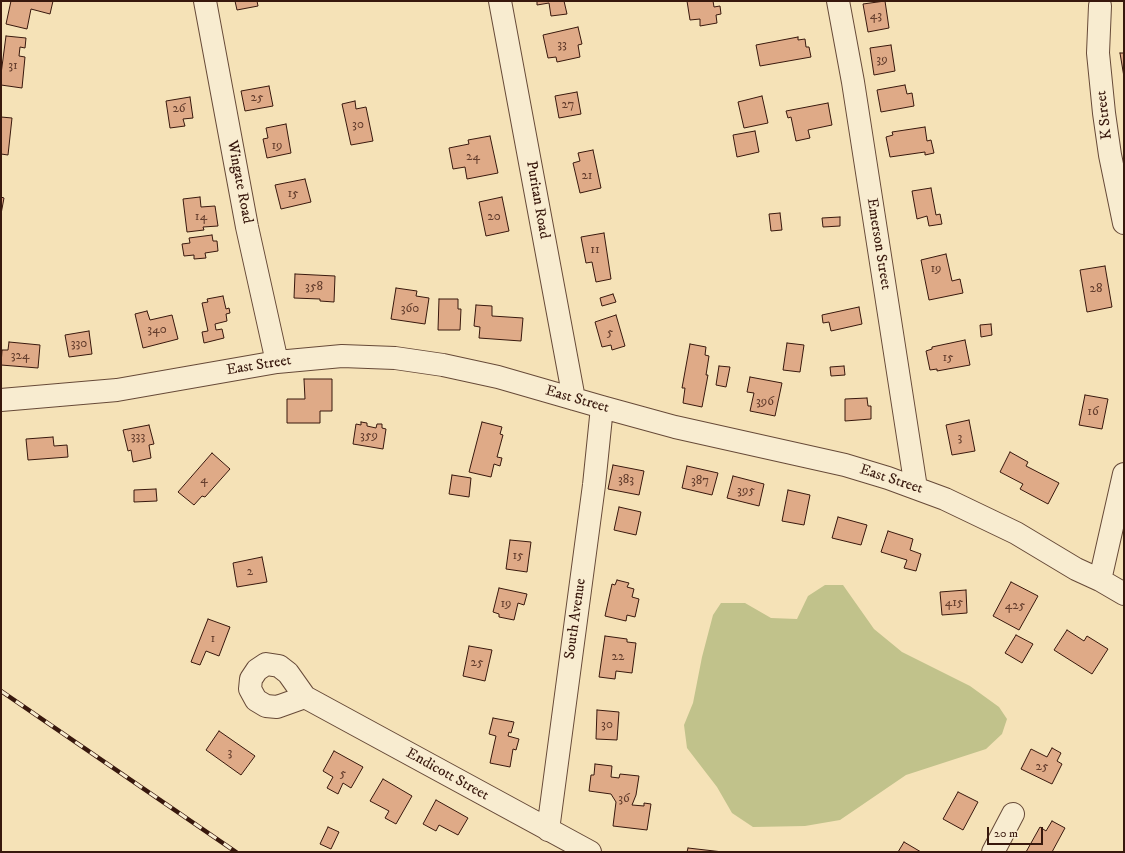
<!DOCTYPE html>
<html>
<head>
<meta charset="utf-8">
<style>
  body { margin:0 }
  #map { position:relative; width:1125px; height:853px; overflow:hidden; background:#f5e2b7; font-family:"IM FELL DW Pica",serif }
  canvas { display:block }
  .frame { position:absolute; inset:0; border:2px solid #38180d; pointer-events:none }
  .scale { position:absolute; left:987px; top:827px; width:56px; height:18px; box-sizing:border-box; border:2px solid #38180d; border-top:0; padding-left:5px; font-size:12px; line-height:14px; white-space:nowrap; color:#38180d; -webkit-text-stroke:3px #f8ecd0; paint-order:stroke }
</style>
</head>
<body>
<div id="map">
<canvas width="1125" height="853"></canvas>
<div class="frame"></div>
<div class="scale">20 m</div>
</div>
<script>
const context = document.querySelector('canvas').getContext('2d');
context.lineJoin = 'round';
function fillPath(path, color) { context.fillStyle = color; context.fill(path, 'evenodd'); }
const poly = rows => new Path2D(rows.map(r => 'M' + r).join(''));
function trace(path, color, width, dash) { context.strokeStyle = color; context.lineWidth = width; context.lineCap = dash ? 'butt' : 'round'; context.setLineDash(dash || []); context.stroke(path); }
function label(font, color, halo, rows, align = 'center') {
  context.font = font + ' "IM FELL DW Pica",serif'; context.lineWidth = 3; context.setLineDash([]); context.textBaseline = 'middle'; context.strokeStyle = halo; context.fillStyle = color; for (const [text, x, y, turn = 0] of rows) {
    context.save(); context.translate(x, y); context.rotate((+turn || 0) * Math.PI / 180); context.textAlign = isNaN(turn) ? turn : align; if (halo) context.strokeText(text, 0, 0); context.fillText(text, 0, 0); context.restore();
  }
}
fillPath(poly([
  [825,585,843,585,874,629,902,652,970,686,999,707,1007,719,1002,734,986,749,906,775,840,820,805,826,753,827,732,813,717,787,687,748,684,725,693,703,702,657,713,615,721,603,745,603,771,618,797,619,808,596]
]), '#c1c28b');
const building = poly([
  [11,1,53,1,50,14,31,9,27,29,6,24,11,1],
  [235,1,257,1,258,6,237,10,235,1],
  [537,1,564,1,567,14,551,16,549,3,537,5,537,1],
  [687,1,713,1,714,7,720,6,721,14,716,15,717,23,700,26,700,19,690,20,687,1],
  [885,1,889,28,868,32,863,4,885,1],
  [578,27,582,44,578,45,580,57,557,62,556,57,548,58,543,35,578,27],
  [6,36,26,38,25,48,20,47,19,56,25,57,22,88,1,85,1,74,6,36],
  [798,37,798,40,805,39,806,47,809,47,811,57,760,66,756,45,798,37],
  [891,45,895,71,874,75,870,48,891,45],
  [1120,53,1124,53,1124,77,1120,53],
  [905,85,907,94,912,93,914,106,881,112,877,90,905,85],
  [269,86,273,106,245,111,241,91,269,86],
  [577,92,581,114,559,118,555,96,577,92],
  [762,96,768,123,744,128,738,102,762,96],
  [190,97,193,118,183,119,185,126,170,128,166,101,190,97],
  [355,101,356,109,366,107,373,141,351,145,342,104,355,101],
  [828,103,832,125,808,130,810,138,796,141,791,117,788,118,786,111,828,103],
  [1,117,12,118,8,155,1,154,1,117],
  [286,124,291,153,267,158,263,139,268,138,266,128,286,124],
  [925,127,927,141,931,140,934,153,925,155,925,152,890,157,886,137,893,135,892,132,925,127],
  [755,131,759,152,737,157,733,135,755,131],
  [490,136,498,173,467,179,465,167,453,169,449,148,469,144,468,140,490,136],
  [593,150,601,188,580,193,573,163,580,161,578,153,593,150],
  [305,179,311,202,281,209,275,185,305,179],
  [931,188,936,215,940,214,942,224,929,226,927,216,917,219,912,191,931,188],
  [1,195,1,197,4,198,1,214,1,195],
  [200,197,201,207,215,206,218,226,203,227,204,230,187,232,183,199,200,197],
  [502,197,509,231,486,236,479,202,502,197],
  [780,213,782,230,771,231,769,214,780,213],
  [840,217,840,226,823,227,822,218,840,217],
  [604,233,611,279,596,282,592,262,586,263,581,237,604,233],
  [212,235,213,241,217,241,218,251,205,253,206,258,194,259,194,255,184,256,182,244,190,243,189,238,212,235],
  [946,254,952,281,960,279,963,293,929,300,921,260,946,254],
  [1105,266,1112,307,1087,312,1080,270,1105,266],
  [295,274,335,276,334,302,320,301,320,299,294,298,295,274],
  [396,288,417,291,416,296,429,298,425,324,391,319,396,288],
  [613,294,616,302,602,306,600,298,613,294],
  [223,296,226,309,229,308,230,313,226,314,227,321,215,324,216,330,222,329,224,338,204,343,202,332,208,331,202,303,208,302,207,299,223,296],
  [439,299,458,299,458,309,461,309,460,330,438,330,439,299],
  [476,305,492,306,492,316,523,318,521,341,479,338,480,327,474,326,476,305],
  [859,307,862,324,831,331,829,322,823,323,822,315,859,307],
  [147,311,150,320,172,315,178,339,143,348,135,314,147,311],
  [616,315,625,346,612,350,611,345,602,347,595,322,616,315],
  [991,324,992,335,981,337,980,325,991,324],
  [89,331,92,354,69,357,65,335,89,331],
  [965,340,970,365,937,371,937,369,930,370,926,351,932,349,932,347,965,340],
  [9,342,40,345,38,368,1,365,2,350,8,350,9,342],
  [787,343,804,345,800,372,783,370,787,343],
  [690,344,706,347,705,355,709,356,706,375,708,375,702,407,683,403,685,388,682,388,690,344],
  [719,366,730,367,726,387,716,385,719,366],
  [844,366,845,375,831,376,830,367,844,366],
  [750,377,782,383,775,416,750,411,754,393,747,392,750,377],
  [304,379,332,379,332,411,320,411,320,423,287,423,287,399,305,399,304,379],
  [1085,395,1108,399,1102,429,1079,425,1085,395],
  [867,398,868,406,871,406,871,419,845,421,845,399,867,398],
  [969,420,975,451,952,455,946,425,969,420],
  [361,422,367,423,367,426,376,428,377,424,382,424,382,428,386,429,383,449,353,444,356,424,361,425,361,422],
  [482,422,502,427,500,434,503,435,497,457,502,458,500,466,494,464,491,477,469,472,482,422],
  [149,425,154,444,149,445,151,458,133,462,131,450,128,451,123,430,149,425],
  [53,437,54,446,67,445,68,457,28,460,26,439,53,437],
  [1010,452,1028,462,1026,466,1059,483,1048,504,1020,489,1023,484,1000,472,1010,452],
  [212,453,230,469,205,497,202,496,194,505,178,492,212,453],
  [613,465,644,471,639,495,608,489,613,465],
  [687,466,718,473,712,495,682,488,687,466],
  [452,475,471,478,469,497,449,494,452,475],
  [733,476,764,484,759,506,727,498,733,476],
  [156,489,157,501,134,502,134,490,156,489],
  [788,490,810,495,804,525,782,521,788,490],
  [619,507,641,512,636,535,614,530,619,507],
  [838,517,867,525,861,545,832,538,838,517],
  [888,531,913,539,910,550,921,554,916,571,904,568,907,560,881,552,888,531],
  [510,540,531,542,527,572,506,569,510,540],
  [262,557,267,582,237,587,233,563,262,557],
  [617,580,629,583,627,587,634,589,632,597,639,599,635,617,627,615,626,621,605,616,612,584,615,585,617,580],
  [1011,582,1038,596,1019,630,993,616,1011,582],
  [499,588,527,594,524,605,518,603,514,620,499,617,499,614,493,612,499,588],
  [966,590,967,613,942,615,940,592,966,590],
  [208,619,230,627,219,656,206,651,200,665,191,662,208,619],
  [1067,630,1084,641,1087,636,1108,649,1092,674,1054,650,1067,630],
  [1016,635,1033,644,1022,663,1005,653,1016,635],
  [605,636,627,639,627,642,636,643,632,673,616,671,615,679,599,677,605,636],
  [469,646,492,650,485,681,463,676,469,646],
  [597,710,619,712,617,740,596,739,597,710],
  [493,718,514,722,511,733,509,732,508,736,519,739,516,750,513,749,510,767,490,763,496,736,489,734,493,718],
  [219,731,255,756,241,775,206,750,219,731],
  [1052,748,1061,753,1057,761,1062,764,1052,784,1021,769,1031,749,1047,757,1052,748],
  [334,751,363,767,351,788,343,783,338,794,327,788,333,777,323,771,334,751],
  [595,764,612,766,611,777,619,778,620,774,639,776,636,795,632,805,644,806,644,803,651,804,647,830,613,826,616,802,611,794,589,791,591,775,594,775,595,764],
  [383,779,412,796,396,824,385,818,389,811,370,801,383,779],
  [958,792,978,802,963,830,943,819,958,792],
  [436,800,468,818,458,835,439,825,436,831,423,824,436,800],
  [1052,821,1065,828,1052,852,1026,852,1040,827,1046,831,1052,821],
  [328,827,339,832,331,849,320,844,328,827],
  [904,842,921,852,898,852,904,842],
  [688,848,723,852,687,852,688,848]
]);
fillPath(building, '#dfaa87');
trace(building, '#38180d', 1);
const minor = poly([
  [205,1,247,227,277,362],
  [500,1,574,399],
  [838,1,853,82,916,488],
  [1100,6,1098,53,1104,113,1110,155,1124,223],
  [1,400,117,390,277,362,342,356,395,358,443,365,498,377,602,407,675,427,845,465,888,478,945,499,1016,533,1076,569,1100,580,1124,594],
  [1100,580,1124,474],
  [305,697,277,707,266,706,256,700,250,689,251,679,257,670,266,664,279,666,288,673,305,697,590,852],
  [548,830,594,485,602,407],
  [993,852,1013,814]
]);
trace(minor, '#674a38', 24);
trace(minor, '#f8ecd0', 22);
const rail = poly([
  [1,691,236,852]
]);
trace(rail, '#38180d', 4.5);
trace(rail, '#f8ecd0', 3, [9]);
label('13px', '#623c2c', null, [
  ["43",876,16],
  ["33",562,45],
  ["39",882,60],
  ["31",13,66],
  ["25",257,98],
  ["27",568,105],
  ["26",179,109],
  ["30",358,125],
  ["19",277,146],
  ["24",473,157],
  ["21",587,176],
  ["15",293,194],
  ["14",201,217],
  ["20",494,217],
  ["11",595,250],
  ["19",936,269],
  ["358",314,287],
  ["28",1096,289],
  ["360",410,309],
  ["340",157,330],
  ["5",610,333],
  ["330",79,344],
  ["324",20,356],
  ["15",948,358],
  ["396",765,402],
  ["16",1093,412],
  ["359",369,436],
  ["333",138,437],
  ["3",960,438],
  ["4",204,480],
  ["383",626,480],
  ["387",700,481],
  ["395",746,491],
  ["15",518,556],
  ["2",250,572],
  ["415",954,603],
  ["19",506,604],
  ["425",1015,606],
  ["1",213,639],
  ["22",618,657],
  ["25",477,663],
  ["30",607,725],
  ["3",230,753],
  ["25",1042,767],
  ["5",343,774],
  ["36",624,799]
]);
label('15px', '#38180d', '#f8ecd0', [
  ["K Street",1105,115,-97],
  ["Wingate Road",239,182,79],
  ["Puritan Road",537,200,80],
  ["Emerson Street",878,244,81],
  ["East Street",259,366,-9],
  ["East Street",577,400,16],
  ["East Street",891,480,18],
  ["South Avenue",576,619,-82],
  ["Endicott Street",447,775,29]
]);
</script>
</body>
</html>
